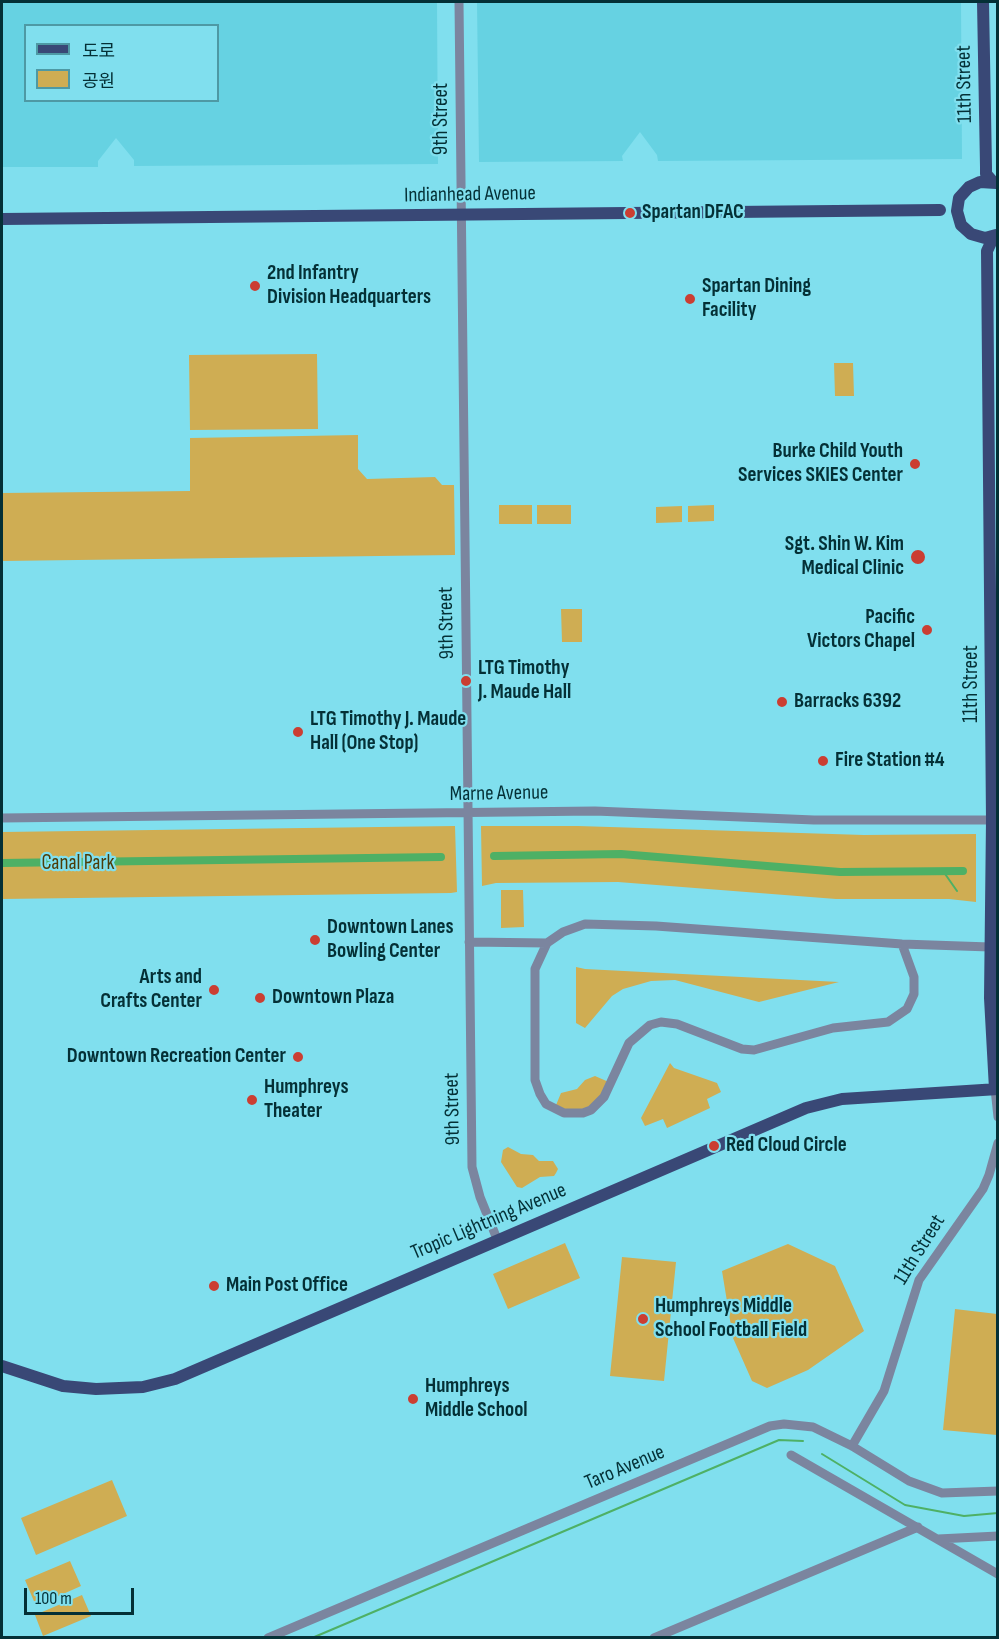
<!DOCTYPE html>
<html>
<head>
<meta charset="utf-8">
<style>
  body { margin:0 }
  #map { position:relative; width:999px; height:1639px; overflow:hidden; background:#80dfee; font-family:"Sofia Sans Condensed","Noto Sans KR",sans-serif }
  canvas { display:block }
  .frame { position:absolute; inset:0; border:3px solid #043036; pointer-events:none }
  .legend { position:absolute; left:24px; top:24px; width:195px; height:78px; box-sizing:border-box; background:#80dfee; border:2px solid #4e99a4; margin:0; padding:8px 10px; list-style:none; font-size:18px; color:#043036 }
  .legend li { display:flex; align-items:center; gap:12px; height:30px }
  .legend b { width:30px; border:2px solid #4e99a4 }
  .scale { position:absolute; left:24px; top:1588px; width:110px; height:27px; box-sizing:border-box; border:3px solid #043036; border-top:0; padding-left:8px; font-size:18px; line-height:21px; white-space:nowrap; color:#043036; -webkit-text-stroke:4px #80dfee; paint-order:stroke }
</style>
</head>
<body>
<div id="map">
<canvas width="999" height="1639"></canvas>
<div class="frame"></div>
<ul class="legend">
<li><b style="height:8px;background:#394876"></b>도로</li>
<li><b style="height:16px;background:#cfad53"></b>공원</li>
</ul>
<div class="scale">100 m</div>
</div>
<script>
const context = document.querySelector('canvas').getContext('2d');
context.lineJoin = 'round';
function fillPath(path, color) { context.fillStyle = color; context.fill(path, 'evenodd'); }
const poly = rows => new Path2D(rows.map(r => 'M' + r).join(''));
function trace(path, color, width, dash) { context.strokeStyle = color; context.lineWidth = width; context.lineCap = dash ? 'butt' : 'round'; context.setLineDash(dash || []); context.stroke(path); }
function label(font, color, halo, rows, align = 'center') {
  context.font = font + ' "Sofia Sans Condensed",sans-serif'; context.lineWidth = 4.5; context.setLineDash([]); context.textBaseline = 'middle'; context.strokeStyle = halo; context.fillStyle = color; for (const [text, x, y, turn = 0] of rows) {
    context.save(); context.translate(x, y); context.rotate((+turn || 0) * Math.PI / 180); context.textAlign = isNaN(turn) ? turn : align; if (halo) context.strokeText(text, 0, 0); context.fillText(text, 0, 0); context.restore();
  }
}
fillPath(poly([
  [2,2,437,2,438,164,134,166,134,160,116,138,98,161,98,167,2,167],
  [26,26,218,26,218,100,26,100],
  [477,2,961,2,962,159,658,161,657,155,640,132,622,156,623,161,479,162]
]), '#66d2e2');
fillPath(poly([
  [317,354,318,429,190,430,189,355],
  [834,363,853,363,854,396,835,396],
  [358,435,358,469,367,479,435,477,442,485,454,485,455,555,2,561,2,493,190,491,190,438],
  [499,505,532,505,532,524,499,524],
  [537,505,571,505,571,524,537,524],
  [714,505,714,521,688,522,688,506],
  [682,506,682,522,656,523,656,507],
  [561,609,582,609,582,642,562,642],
  [455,826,457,892,451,893,2,899,2,832],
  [481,826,578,826,864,835,976,834,976,902,949,899,836,899,618,882,496,883,482,886],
  [501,890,523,890,524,927,501,928],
  [576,967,585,969,839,982,759,1002,675,980,651,981,623,989,612,996,585,1028,576,1023],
  [670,1063,674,1068,717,1083,721,1092,707,1099,710,1108,667,1128,663,1119,645,1126,641,1118],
  [595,1076,611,1083,591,1110,554,1110,561,1093,577,1089,585,1080],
  [508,1147,521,1154,533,1155,539,1161,553,1161,558,1169,556,1173,554,1176,540,1177,522,1188,517,1187,501,1162,503,1150],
  [565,1243,580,1278,508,1309,493,1274],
  [788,1244,835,1266,864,1331,808,1370,767,1388,752,1381,733,1338,722,1271],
  [622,1257,676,1262,664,1381,610,1376],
  [955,1309,997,1314,997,1435,943,1430],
  [112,1480,127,1516,36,1555,21,1518],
  [70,1561,81,1586,36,1606,25,1580],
  [82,1595,91,1616,43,1636,35,1615]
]), '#cfad53');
trace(poly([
  [943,871,957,891],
  [822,1454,905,1505,964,1516,998,1513],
  [312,1638,779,1440,803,1441]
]), '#4eb065', 2);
trace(poly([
  [494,856,621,854,840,872,963,871],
  [2,863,441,857]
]), '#4eb065', 8);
trace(poly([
  [459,2,472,1167,480,1197,497,1239],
  [2,818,595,811,814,820,998,820],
  [469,942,547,943],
  [902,944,914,977,914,994,907,1009,888,1022,833,1028,754,1050,742,1049,677,1024,661,1022,650,1025,629,1043,604,1097,591,1110,583,1113,564,1113,546,1104,540,1094,535,1080,535,969,547,943,563,932,585,924,656,926,902,944,990,947],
  [995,1089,998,1117],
  [852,1446,884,1391,919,1280,983,1189,989,1175,998,1143],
  [791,1455,998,1574],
  [938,1539,998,1536],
  [268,1638,770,1426,784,1424,813,1427,852,1446,909,1481,942,1493,998,1491],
  [654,1638,918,1527]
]), '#7b859f', 9);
trace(poly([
  [983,2,986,167,986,174,993,182],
  [996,183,980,182,969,187,959,198,957,211,961,225,971,234,985,238,996,235],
  [2,219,940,210],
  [994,236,987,251,992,820,990,998,995,1089],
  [2,1366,63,1386,96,1389,143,1387,175,1379,806,1108,842,1099,998,1089]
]), '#394876', 12);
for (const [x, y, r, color] of [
  [630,213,6,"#cb3e32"],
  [255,286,6,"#cb3e32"],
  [690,299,6,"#cb3e32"],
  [915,464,6,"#cb3e32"],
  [918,557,8,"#cb3e32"],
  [927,630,6,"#cb3e32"],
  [466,681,6,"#cb3e32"],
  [782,702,6,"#cb3e32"],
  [298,732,6,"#cb3e32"],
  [823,761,6,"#cb3e32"],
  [315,940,6,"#cb3e32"],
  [214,990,6,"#cb3e32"],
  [260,998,6,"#cb3e32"],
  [298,1057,6,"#cb3e32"],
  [252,1100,6,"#cb3e32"],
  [714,1146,6,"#cb3e32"],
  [214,1286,6,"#cb3e32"],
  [643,1319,6,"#cb3e32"],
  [413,1399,6,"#cb3e32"]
]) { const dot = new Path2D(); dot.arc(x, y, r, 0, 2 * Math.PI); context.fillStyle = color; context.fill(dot); trace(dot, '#80dfee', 2); }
label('21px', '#043036', '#80dfee', [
  ["11th Street",965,84,-91],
  ["9th Street",442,119,-90],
  ["Indianhead Avenue",470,195,-1],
  ["9th Street",447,623,-91],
  ["11th Street",972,684,-90],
  ["Marne Avenue",499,794,-1],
  ["9th Street",453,1109,-91],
  ["Tropic Lightning Avenue",489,1222,-23],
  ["11th Street",920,1250,-58],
  ["Taro Avenue",625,1468,-23]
]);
label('bold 21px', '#043036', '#80dfee', [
  ["Spartan DFAC",642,213],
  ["2nd Infantry",267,274],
  ["Division Headquarters",267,298],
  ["Spartan Dining",702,287],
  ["Facility",702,311],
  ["Burke Child Youth",903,452,"right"],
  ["Services SKIES Center",903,476,"right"],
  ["Sgt. Shin W. Kim",904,545,"right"],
  ["Medical Clinic",904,569,"right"],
  ["Pacific",915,618,"right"],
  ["Victors Chapel",915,642,"right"],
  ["LTG Timothy",478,669],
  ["J. Maude Hall",478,693],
  ["Barracks 6392",794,702],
  ["LTG Timothy J. Maude",310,720],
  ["Hall (One Stop)",310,744],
  ["Fire Station #4",835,761],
  ["Downtown Lanes",327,928],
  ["Bowling Center",327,952],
  ["Arts and",202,978,"right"],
  ["Crafts Center",202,1002,"right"],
  ["Downtown Plaza",272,998],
  ["Downtown Recreation Center",286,1057,"right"],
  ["Humphreys",264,1088],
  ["Theater",264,1112],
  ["Red Cloud Circle",726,1146],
  ["Main Post Office",226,1286],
  ["Humphreys Middle",655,1307],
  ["School Football Field",655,1331],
  ["Humphreys",425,1387],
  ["Middle School",425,1411]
], 'left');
label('21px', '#4d3c08', '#80dfee', [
  ["Canal Park",78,864]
]);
</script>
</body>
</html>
